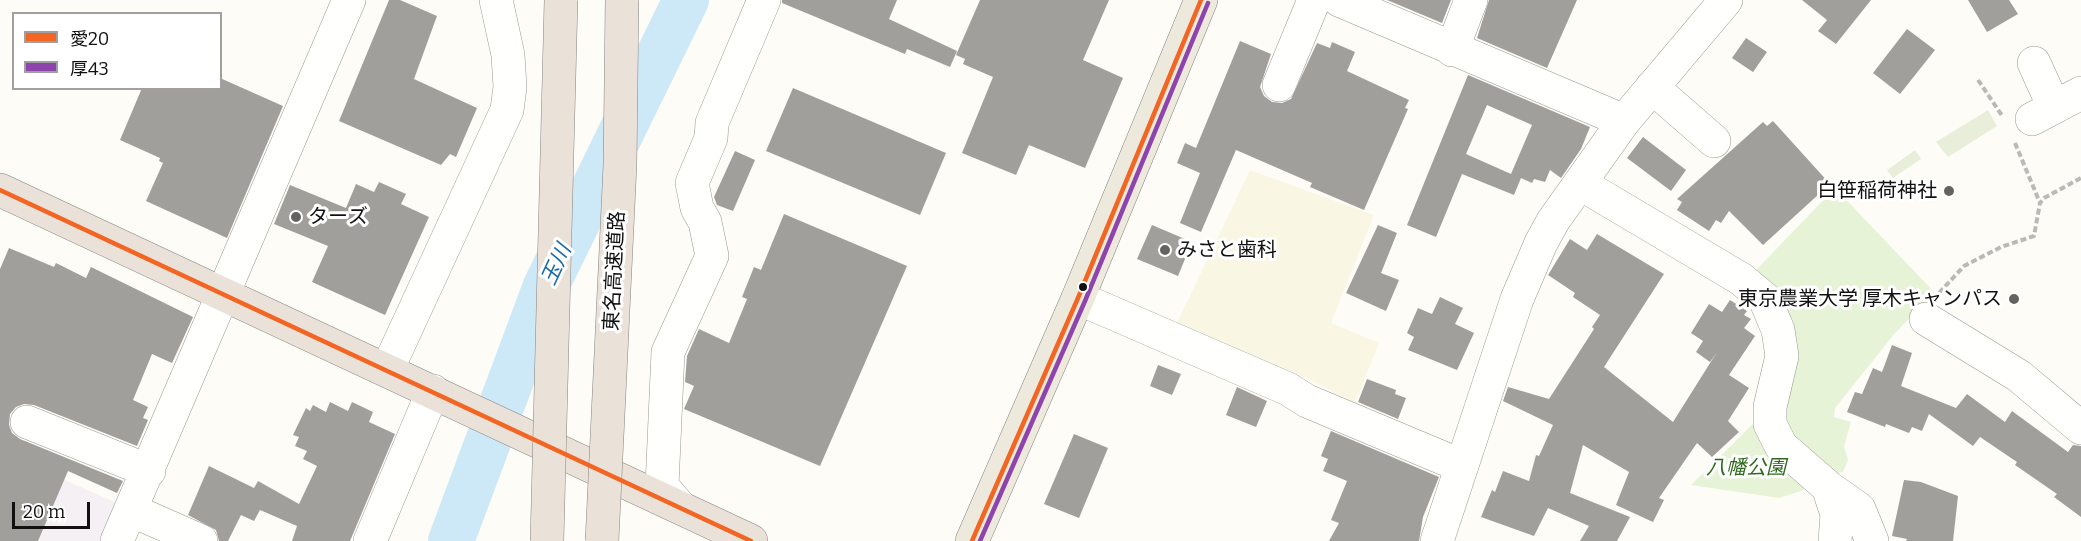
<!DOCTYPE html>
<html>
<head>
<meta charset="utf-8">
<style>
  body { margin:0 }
  #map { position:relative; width:2081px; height:541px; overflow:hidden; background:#fdfcf7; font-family:Bitter,"Noto Sans JP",serif }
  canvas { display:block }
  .legend { position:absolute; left:12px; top:12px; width:210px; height:78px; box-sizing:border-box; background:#fff; border:2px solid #a0a0a0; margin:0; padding:8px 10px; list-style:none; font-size:18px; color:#111 }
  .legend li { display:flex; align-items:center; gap:12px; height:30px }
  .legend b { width:30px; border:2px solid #a0a0a0 }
  .scale { position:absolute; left:12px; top:502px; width:78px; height:27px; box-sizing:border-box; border:3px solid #111; border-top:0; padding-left:8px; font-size:18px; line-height:21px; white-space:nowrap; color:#111; -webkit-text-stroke:4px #fff; paint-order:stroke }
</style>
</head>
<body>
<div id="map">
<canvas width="2081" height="541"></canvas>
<ul class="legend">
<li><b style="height:8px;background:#f26522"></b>愛20</li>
<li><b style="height:8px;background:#8e44ad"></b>厚43</li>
</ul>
<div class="scale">20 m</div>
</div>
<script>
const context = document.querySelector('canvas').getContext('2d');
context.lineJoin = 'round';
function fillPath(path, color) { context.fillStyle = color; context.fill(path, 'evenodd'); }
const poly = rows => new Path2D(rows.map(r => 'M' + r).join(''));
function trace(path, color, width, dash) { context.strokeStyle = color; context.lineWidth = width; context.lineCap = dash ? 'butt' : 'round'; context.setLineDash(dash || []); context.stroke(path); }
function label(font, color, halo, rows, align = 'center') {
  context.font = font + ' Bitter,"Noto Sans JP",serif'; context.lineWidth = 6; context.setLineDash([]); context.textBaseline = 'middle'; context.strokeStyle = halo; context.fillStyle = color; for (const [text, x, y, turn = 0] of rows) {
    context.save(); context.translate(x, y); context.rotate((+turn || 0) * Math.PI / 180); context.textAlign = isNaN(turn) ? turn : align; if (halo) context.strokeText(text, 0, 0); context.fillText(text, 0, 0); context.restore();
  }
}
fillPath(poly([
  [0,451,121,505,106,541,41,541,0,523]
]), '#f5f0f3');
fillPath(poly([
  [1250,170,1374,215,1331,323,1379,343,1355,403,1308,379,1177,323]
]), '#f9f7e4');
fillPath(poly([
  [1835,188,1935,293,1895,333,1835,408,1834,417,1851,422,1844,446,1848,460,1843,472,1837,473,1787,441,1755,271],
  [1755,422,1761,444,1769,459,1805,488,1804,490,1779,498,1691,485]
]), '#e7f3d7');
fillPath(poly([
  [1988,110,1997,126,1948,157,1936,142],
  [1915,150,1921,159,1893,178,1887,170]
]), '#e9eedb');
trace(poly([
  [451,541,546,286,686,0]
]), '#cde8f7', 46);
fillPath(poly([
  [389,0,400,0,437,16,414,79,477,108,456,157,450,154,441,165,339,121],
  [782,0,897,0,889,19,957,51,950,67,907,49,905,54,782,3],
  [980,0,1109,0,1083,60,1123,78,1085,168,1029,145,1016,175,962,153,993,77,963,64,965,59,956,55],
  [1387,0,1451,0,1442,23],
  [1489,0,1577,0,1547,68,1477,38],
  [1802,0,1871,0,1836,44,1818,31,1827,20],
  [1968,0,2009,0,2018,14,1987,32],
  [1907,29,1935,50,1900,94,1873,73],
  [1746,38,1767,52,1753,72,1732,58],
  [1240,41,1271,54,1260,87,1264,96,1272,102,1282,103,1291,99,1317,43,1330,48,1332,42,1355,52,1347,71,1409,100,1405,108,1408,109,1364,210,1310,187,1312,183,1236,150,1201,232,1180,223,1200,173,1177,163,1185,143,1196,148],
  [1468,75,1590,127,1581,149,1561,178,1550,170,1545,182,1534,179,1532,183,1521,178,1514,195,1462,174,1436,237,1407,225],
  [1487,105,1532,125,1511,174,1466,154],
  [220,78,283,106,227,238,146,201,163,163,159,161,160,158,120,140,142,88,220,88],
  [793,88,946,153,920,215,766,151],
  [1773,121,1830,184,1763,245,1729,211,1721,223,1716,220,1709,231,1677,210,1682,202,1677,199,1763,122,1767,126],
  [1643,137,1686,170,1671,191,1627,158],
  [735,151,755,160,733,211,717,205,714,197],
  [379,182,406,194,401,204,429,217,385,315,312,282,328,246,274,224,290,185,346,208,356,184,374,192],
  [784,214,907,266,820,466,684,409,694,386,685,382,687,356,699,329,729,343,747,299,742,297,754,267,761,270],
  [1152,225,1192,242,1178,276,1137,259],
  [1378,225,1397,233,1381,273,1399,280,1386,311,1346,293],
  [1597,234,1664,274,1604,367,1673,422,1717,352,1710,362,1696,352,1703,341,1691,333,1709,304,1722,312,1730,300,1747,311,1744,315,1751,319,1744,328,1755,336,1729,375,1749,388,1728,421,1739,432,1712,457,1697,443,1659,498,1664,500,1653,522,1616,505,1629,472,1583,445,1570,493,1630,517,1617,541,1580,541,1589,526,1548,508,1534,536,1481,517,1492,490,1495,492,1503,471,1529,481,1536,455,1539,456,1553,425,1503,401,1508,387,1549,399,1594,329,1592,327,1600,315,1573,297,1575,293,1548,275,1570,239,1587,250],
  [9,248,54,267,56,263,86,278,91,267,193,317,172,363,152,354,133,400,148,407,143,418,148,420,137,446,34,405,24,404,16,407,10,414,9,425,12,433,20,439,123,481,117,493,68,471,38,541,0,541,0,269],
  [1440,297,1463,308,1455,324,1474,333,1457,370,1408,350,1414,337,1407,333,1418,308,1432,314],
  [1892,345,1912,353,1901,386,1956,408,1967,394,2005,422,2012,411,2068,452,2073,445,2081,446,2081,517,2054,497,2057,494,2015,465,2017,462,1980,437,1973,446,1929,414,1922,431,1912,427,1909,433,1886,424,1885,427,1847,412,1855,392,1862,394,1873,368,1882,372],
  [1158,365,1181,374,1172,395,1150,386],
  [1367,379,1396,390,1395,394,1406,398,1398,419,1358,402],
  [1237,387,1267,401,1256,427,1226,415],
  [330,402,348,411,352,402,373,412,369,422,395,434,350,541,292,541,297,526,260,510,254,521,241,515,228,541,219,541,216,530,188,515,209,466,254,488,258,481,299,504,317,466,303,459,307,451,295,446,299,437,293,435,306,408,310,411,313,405,326,412],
  [1331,431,1439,477,1423,517,1419,541,1329,541,1339,523,1331,520,1347,481,1323,471,1328,459,1321,456],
  [1074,434,1108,448,1079,518,1044,504],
  [1904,480,1921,482,1958,496,1953,541,1906,541,1907,539,1892,536]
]), '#a19f9c');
const minor = poly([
  [1339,0,1624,121],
  [1452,50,1471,0],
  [2034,63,2054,107],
  [1279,85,1314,0],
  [1652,87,1714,141],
  [2032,119,2081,93],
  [1581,184,1741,279,1765,299,1778,330,1782,356,1770,407,1770,424,1781,446,1828,487,1859,509,1872,541],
  [1078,298,1288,389,1307,401,1462,466],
  [1926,319,2019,376,2081,428],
  [387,370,507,110,510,87,508,55,496,0],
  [27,422,149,471],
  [1828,487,1837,514,1835,541],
  [680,507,662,486,668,352,712,256,705,222,697,208,692,183,711,138,712,123,764,0],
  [131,510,201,541],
  [117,541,349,0],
  [370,541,433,391],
  [1437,541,1517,299,1541,243,1553,221,1624,121,1726,0]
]);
const major = poly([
  [972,541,1078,298,1201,0]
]);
const highway = poly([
  [0,190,751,541]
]);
trace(minor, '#979795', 34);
trace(major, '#858482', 34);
trace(highway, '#858482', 34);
trace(poly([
  [1978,80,2003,117],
  [2015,143,2040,203],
  [1939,293,1964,266,2001,247,2034,236,2040,203,2044,198,2081,178]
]), '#b9b9b8', 4, [6, 3]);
trace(minor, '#fffffe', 33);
trace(major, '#ede9dc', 33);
trace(highway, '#eae1d8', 33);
const highwayBridge = poly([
  [547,541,561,0],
  [602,541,620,165,622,0]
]);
trace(highwayBridge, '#858482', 34, []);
trace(highwayBridge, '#eae1d8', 33);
trace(poly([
  [0,190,751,541],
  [972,541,1078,298,1201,0]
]), '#f26522', 4.5);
trace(poly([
  [980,541,1085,301,1208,3]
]), '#8e44ad', 4.5);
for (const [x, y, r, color] of [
  [1949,191,6,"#646362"],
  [296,217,6,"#646362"],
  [1165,250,6,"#646362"],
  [1083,287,5,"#111"],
  [2014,299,6,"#646362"]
]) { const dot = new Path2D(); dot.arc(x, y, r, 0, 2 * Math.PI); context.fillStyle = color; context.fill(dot); trace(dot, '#fff', 2); }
label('20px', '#111', '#fff', [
  ["白笹稲荷神社",1937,191],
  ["ターズ",308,217,"left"],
  ["みさと歯科",1177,250,"left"],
  ["東京農業大学 厚木キャンパス",2002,299]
], 'right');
label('20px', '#111', '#fff', [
  ["東名高速道路",615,271,-87]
]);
label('italic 20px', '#2f6b1f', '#fff', [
  ["八幡公園",1746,468]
]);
label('italic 21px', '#1768a6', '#fff', [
  ["玉川",557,265,-65]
]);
</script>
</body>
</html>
